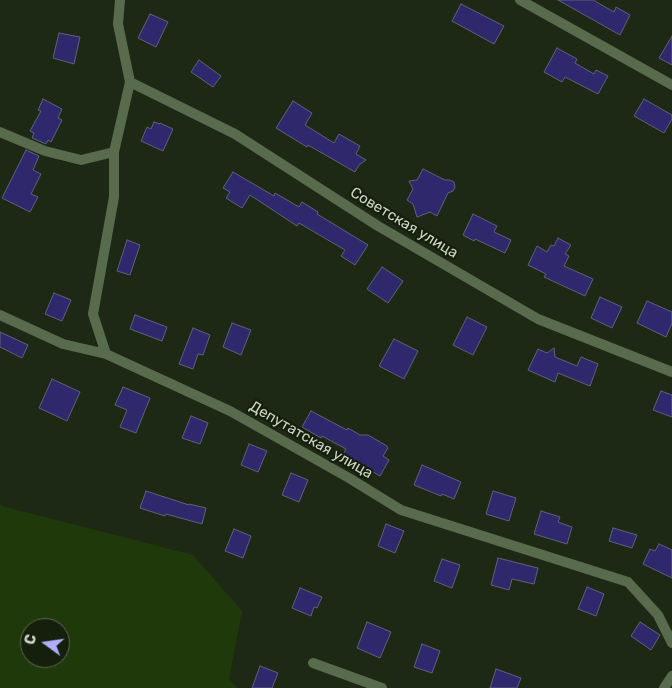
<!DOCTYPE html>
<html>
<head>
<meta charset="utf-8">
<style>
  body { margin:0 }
  #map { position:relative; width:672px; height:688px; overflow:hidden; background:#1d2915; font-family:Rubik,sans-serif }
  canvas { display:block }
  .north { position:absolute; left:20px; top:618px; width:50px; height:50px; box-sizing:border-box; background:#141f0c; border:1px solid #5e6857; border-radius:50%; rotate:284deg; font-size:14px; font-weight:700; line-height:20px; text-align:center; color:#cdd5c8 }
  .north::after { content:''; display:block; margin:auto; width:18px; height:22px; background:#aeaefb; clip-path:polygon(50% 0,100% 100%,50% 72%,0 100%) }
</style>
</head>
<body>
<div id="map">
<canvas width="672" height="688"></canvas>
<div class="north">С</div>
</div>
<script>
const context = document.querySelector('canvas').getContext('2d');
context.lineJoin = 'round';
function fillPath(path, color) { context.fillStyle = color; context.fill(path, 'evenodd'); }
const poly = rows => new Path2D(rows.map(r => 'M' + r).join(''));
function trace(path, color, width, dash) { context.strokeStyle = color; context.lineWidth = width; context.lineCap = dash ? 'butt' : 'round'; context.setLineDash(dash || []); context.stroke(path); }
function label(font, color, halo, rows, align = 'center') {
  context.font = font + ' Rubik,sans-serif'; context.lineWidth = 4.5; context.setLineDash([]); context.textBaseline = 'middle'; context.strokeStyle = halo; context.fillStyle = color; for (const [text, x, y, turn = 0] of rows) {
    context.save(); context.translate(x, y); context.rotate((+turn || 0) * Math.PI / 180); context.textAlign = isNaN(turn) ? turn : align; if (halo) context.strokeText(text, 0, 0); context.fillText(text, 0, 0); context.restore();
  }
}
fillPath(poly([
  [0,504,2,506,193,555,242,611,229,679,237,688,0,688],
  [30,628,60,628,60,658,30,658]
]), '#20390b');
const building = poly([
  [558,0,593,0,614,12,616,7,630,15,620,35,558,0],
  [461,4,504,26,494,44,452,21,461,4],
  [150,14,168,22,156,47,138,38,150,14],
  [59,33,80,37,74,64,53,58,59,33],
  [672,36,672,65,659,58,672,36],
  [557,48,577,59,575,63,594,74,596,70,608,76,598,94,565,77,562,82,544,72,557,48],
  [199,60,221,76,213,87,191,72,199,60],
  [43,99,62,109,58,118,62,120,51,142,48,140,46,144,32,138,34,133,30,131,41,111,38,110,43,99],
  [644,99,672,115,672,119,664,133,634,116,644,99],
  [293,101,312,113,305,125,334,143,339,134,360,146,356,154,366,160,359,165,355,172,308,145,307,147,276,128,293,101],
  [154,122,160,124,160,123,173,129,163,151,141,141,147,127,151,129,154,122],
  [26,150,39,156,33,170,41,174,31,194,38,197,30,212,2,198,26,150],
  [423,169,445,180,450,180,454,182,455,187,453,191,448,193,437,216,430,212,417,217,413,204,407,200,413,189,409,181,417,180,423,169],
  [233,172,274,196,275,193,299,207,302,202,318,212,317,214,368,245,355,265,341,256,345,250,299,223,297,226,250,195,242,208,226,198,230,192,223,188,233,172],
  [473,214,497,226,494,232,511,240,505,253,475,239,474,241,463,235,473,214],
  [558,238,571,245,565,254,569,256,564,266,593,279,585,296,544,277,546,274,528,265,537,246,547,252,551,245,554,246,558,238],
  [127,240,140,245,130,275,117,271,127,240],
  [382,267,403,281,388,303,367,289,382,267],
  [54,293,71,300,62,321,45,314,54,293],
  [600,297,622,307,612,328,591,318,600,297],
  [647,301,672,312,672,323,666,337,637,323,647,301],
  [135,315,167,327,162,341,130,329,135,315],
  [467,317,487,327,473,355,453,345,467,317],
  [232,323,251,330,241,355,223,347,232,323],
  [193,328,210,335,203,355,198,354,193,369,179,364,193,328],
  [0,332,28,345,22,358,0,347,0,332],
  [394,339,418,351,404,379,379,366,394,339],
  [554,348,555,357,577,366,581,357,598,364,590,386,558,373,555,382,528,370,538,349,547,353,554,348],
  [52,379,80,392,67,421,39,408,52,379],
  [123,387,150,398,136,433,120,427,127,410,115,405,123,387],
  [661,391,672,395,672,417,653,410,661,391],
  [311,411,347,430,348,428,360,435,368,435,387,446,388,448,383,456,389,460,380,476,343,454,346,449,322,436,321,438,302,427,311,411],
  [191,416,208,423,200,444,182,438,191,416],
  [249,444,267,451,258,472,241,465,249,444],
  [422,465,461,482,454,499,442,494,441,496,414,485,422,465],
  [291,473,308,480,299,502,282,495,291,473],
  [146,491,189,505,189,504,206,508,202,524,166,514,165,516,140,508,146,491],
  [493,491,516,498,509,521,486,514,493,491],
  [541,511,560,517,558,522,572,527,567,544,534,534,541,511],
  [386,524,404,531,395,553,378,546,386,524],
  [613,528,637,535,632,548,609,541,613,528],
  [234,529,251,536,243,558,225,551,234,529],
  [659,544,672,550,672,578,643,564,650,549,655,551,659,544],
  [498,558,538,568,534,584,512,579,509,590,491,585,498,558],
  [442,559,460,565,452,588,434,581,442,559],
  [587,587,604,594,596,616,578,609,587,587],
  [300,588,322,597,317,608,314,607,311,616,292,608,300,588],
  [367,622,391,632,380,658,357,648,367,622],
  [640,622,660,635,651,650,631,636,640,622],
  [422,644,440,651,432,673,414,667,422,644],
  [260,666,278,673,272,688,252,688,260,666],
  [496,669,521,678,517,688,490,688,496,669]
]);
fillPath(building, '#30286c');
trace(building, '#606179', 1);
trace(poly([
  [120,0,118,24,130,82,114,152,114,197,93,314,106,354,230,411,349,478,401,510,628,582,658,615,672,643],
  [520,0,672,85],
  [130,82,235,134,378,226,538,319,672,372],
  [0,132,45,151,81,160,114,152],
  [0,315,63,344,106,354],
  [313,663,382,688],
  [664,688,672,676]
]), '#596b4d', 10);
label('15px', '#cdd5c8', '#141f0c', [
  ["Советская улица",404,223,31],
  ["Депутатская улица",311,440,30]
]);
</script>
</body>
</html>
